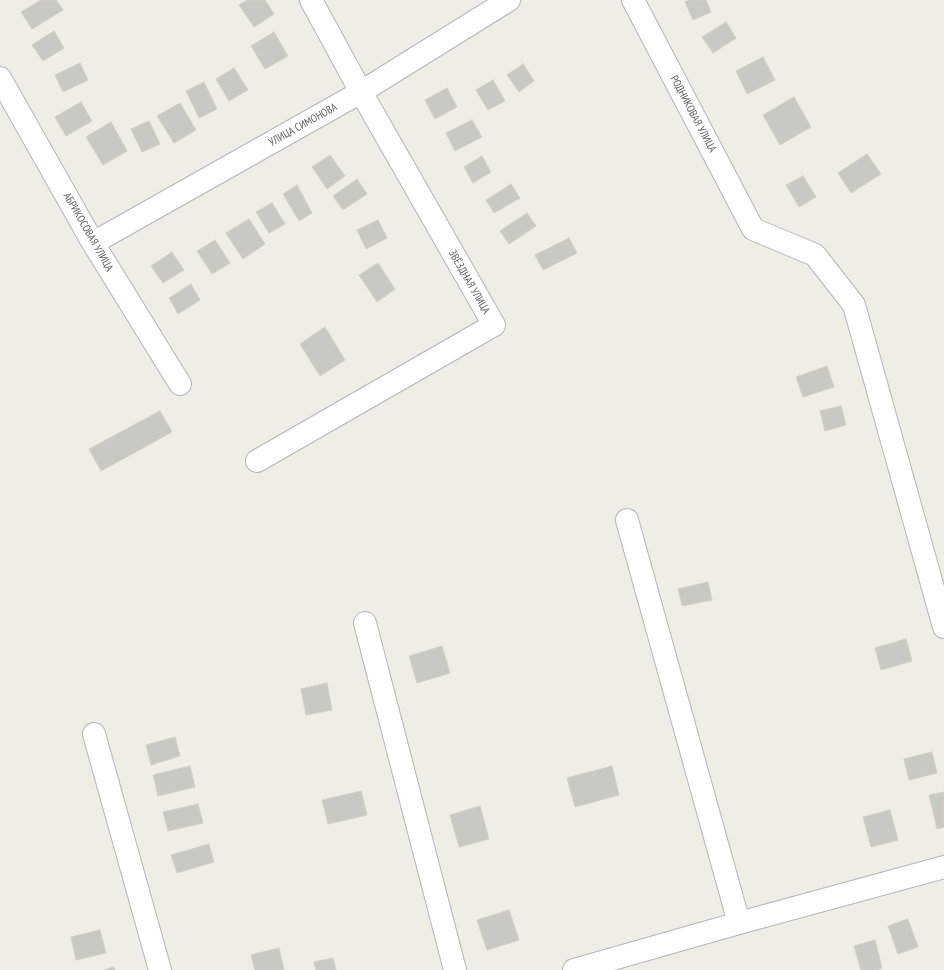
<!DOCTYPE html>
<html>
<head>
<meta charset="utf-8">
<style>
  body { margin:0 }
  canvas { display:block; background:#eeede6 }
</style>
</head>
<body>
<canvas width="944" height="970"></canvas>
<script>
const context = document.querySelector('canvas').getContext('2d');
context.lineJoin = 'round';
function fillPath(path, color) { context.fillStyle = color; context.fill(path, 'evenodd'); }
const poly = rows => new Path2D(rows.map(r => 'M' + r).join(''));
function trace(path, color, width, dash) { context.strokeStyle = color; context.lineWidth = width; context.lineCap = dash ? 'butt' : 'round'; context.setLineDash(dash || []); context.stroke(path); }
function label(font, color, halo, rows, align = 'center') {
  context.font = font + ' "PT Sans Narrow",sans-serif'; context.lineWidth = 3; context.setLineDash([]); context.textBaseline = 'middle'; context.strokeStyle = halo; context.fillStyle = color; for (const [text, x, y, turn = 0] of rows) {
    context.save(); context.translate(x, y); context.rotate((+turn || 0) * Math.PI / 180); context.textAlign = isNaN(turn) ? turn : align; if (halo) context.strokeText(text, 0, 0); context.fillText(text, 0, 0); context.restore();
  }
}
const building = poly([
  [41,0,56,0,63,10,32,29,21,12,41,0],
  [247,0,265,0,274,14,254,27,239,5,247,0],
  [690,0,706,0,711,12,693,20,685,2,690,0],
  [726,22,736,38,713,53,702,37,726,22],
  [54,31,64,48,43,61,32,45,54,31],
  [274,32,288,56,265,69,251,46,274,32],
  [763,57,775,80,747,94,736,71,763,57],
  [80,63,88,80,63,92,55,75,80,63],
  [523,64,534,81,519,92,507,75,523,64],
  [234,68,248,90,229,101,216,79,234,68],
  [493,80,505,101,488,110,476,90,493,80],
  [204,82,217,109,199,118,186,91,204,82],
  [447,88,457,107,435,119,425,100,447,88],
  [794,97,811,127,780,145,763,115,794,97],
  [81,102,92,121,66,136,55,117,81,102],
  [180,103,196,130,174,143,157,116,180,103],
  [472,120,482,137,455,151,446,133,472,120],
  [149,121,160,144,142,152,131,129,149,121],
  [111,122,127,151,103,165,86,137,111,122],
  [867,154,881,174,851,193,838,173,867,154],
  [330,155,345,176,327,189,312,167,330,155],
  [482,156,491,172,473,183,464,167,482,156],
  [803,176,816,197,799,207,786,185,803,176],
  [357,179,367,194,343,210,333,196,357,179],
  [511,184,520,198,494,213,486,200,511,184],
  [297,185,312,213,299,221,283,194,297,185],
  [272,203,285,224,269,233,256,212,272,203],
  [527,213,536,226,509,244,500,231,527,213],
  [249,219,265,244,243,259,226,233,249,219],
  [378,220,387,238,366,249,357,230,378,220],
  [569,238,577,253,543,270,535,255,569,238],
  [215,240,230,263,212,274,197,251,215,240],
  [172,252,184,270,163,283,151,266,172,252],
  [378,263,395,289,377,302,359,275,378,263],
  [191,284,200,300,178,314,169,298,191,284],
  [325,327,345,360,320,376,300,344,325,327],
  [827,366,834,387,803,397,796,377,827,366],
  [841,406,846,425,825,431,820,411,841,406],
  [160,411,172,432,101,471,89,449,160,411],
  [708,582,712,600,682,606,678,589,708,582],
  [906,639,912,661,881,670,875,648,906,639],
  [442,646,450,673,417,683,409,656,442,646],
  [327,683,332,710,306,715,301,689,327,683],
  [175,737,180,756,151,765,146,745,175,737],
  [932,752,937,773,909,780,904,759,932,752],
  [190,766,195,787,158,796,153,775,190,766],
  [612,766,619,795,575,807,567,778,612,766],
  [361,791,367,815,328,824,322,800,361,791],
  [944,792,944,827,937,829,929,795,944,792],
  [198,804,203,823,168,831,163,812,198,804],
  [480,806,489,839,459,847,450,815,480,806],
  [890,810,898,840,871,847,863,817,890,810],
  [209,844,214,862,177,873,171,855,209,844],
  [509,910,519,940,487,950,477,920,509,910],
  [908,919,918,947,898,954,888,926,908,919],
  [100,930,106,953,76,960,71,937,100,930],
  [875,940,882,968,877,970,861,970,854,946,875,940],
  [279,948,284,970,255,970,251,955,279,948],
  [333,958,336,970,316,970,314,962,333,958],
  [114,967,115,970,104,970,114,967]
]);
fillPath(building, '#c9c9c3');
trace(building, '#d2d0c5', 1);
const minor = poly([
  [633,0,753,229,815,255,854,305,944,627],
  [0,78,93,243,180,384],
  [93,243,361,92,509,0],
  [257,461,494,325,361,92,311,0],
  [627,520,739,923],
  [365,623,455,970],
  [94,734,160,970],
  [574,970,739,923,944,867]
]);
trace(minor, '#b3b5b9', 24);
trace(minor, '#fff', 22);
label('11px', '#5e6064', '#fff', [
  ["РОДНИКОВАЯ УЛИЦА",693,114,62],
  ["УЛИЦА СИМОНОВА",303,125,-29],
  ["АБРИКОСОВАЯ УЛИЦА",88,232,60],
  ["ЗВЁЗДНАЯ УЛИЦА",469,282,60]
]);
</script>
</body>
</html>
